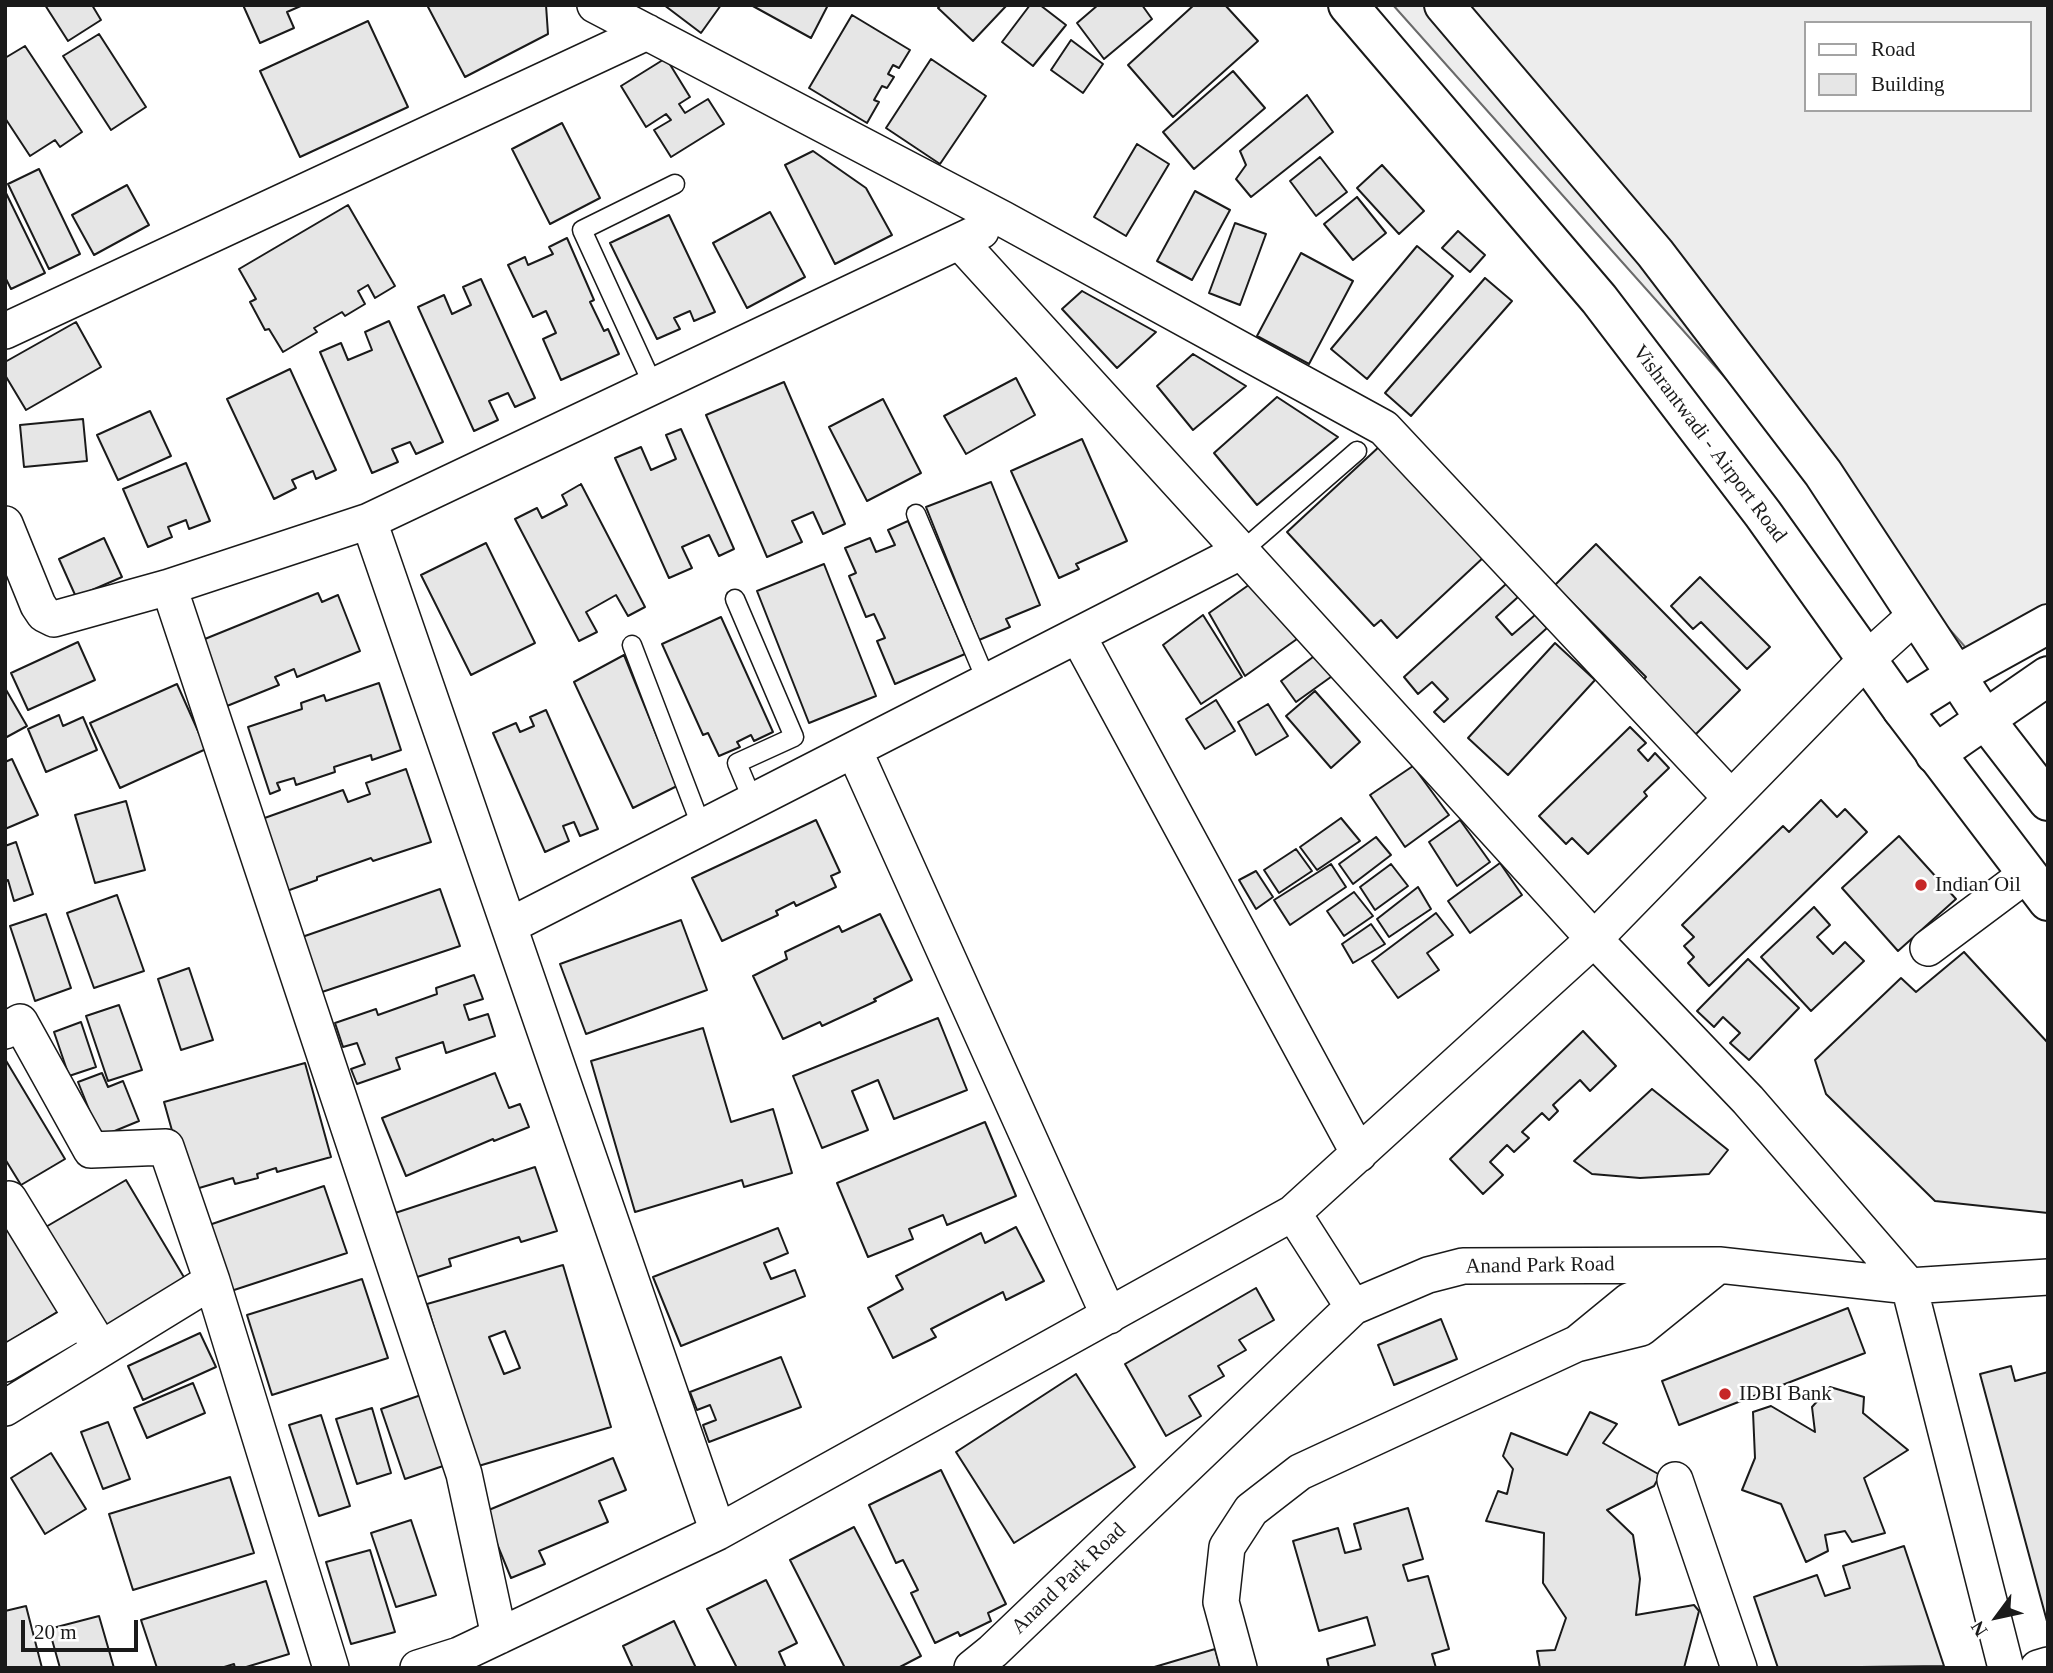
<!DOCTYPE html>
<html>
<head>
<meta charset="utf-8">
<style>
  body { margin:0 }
  #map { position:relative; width:2053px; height:1673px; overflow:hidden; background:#fff; font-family:"Times New Roman",serif }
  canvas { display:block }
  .frame { position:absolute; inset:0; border:7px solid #1a1a1a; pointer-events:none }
  .legend { position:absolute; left:1804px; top:21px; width:228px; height:91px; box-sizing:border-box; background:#fff; border:2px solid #a3a3a3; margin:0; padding:9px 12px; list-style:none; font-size:21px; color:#1a1a1a }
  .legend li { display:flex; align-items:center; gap:14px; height:35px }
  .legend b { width:35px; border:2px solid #a3a3a3 }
  .north { position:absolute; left:1962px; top:1582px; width:70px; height:70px; -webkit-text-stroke:5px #fff; paint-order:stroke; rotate:237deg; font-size:19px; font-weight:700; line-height:28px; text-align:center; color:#1a1a1a }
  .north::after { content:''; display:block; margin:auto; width:24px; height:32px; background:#1a1a1a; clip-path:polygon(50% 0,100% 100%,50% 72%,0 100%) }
  .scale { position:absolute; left:21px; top:1620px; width:117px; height:32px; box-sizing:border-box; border:4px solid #1a1a1a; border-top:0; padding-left:9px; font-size:21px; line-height:24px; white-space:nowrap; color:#1a1a1a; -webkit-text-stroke:5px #fff; paint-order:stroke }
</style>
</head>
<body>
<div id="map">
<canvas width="2053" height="1673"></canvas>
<div class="frame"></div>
<ul class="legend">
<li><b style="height:9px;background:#fff"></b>Road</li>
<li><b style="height:19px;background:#e6e6e6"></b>Building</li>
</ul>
<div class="north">N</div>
<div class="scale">20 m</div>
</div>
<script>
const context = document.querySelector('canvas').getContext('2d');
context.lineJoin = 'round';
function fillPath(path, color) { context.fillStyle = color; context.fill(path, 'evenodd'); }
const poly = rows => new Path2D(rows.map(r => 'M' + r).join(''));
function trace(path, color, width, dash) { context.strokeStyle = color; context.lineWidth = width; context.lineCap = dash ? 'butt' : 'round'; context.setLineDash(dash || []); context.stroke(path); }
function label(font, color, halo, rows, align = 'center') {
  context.font = font + ' "Times New Roman",serif'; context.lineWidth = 5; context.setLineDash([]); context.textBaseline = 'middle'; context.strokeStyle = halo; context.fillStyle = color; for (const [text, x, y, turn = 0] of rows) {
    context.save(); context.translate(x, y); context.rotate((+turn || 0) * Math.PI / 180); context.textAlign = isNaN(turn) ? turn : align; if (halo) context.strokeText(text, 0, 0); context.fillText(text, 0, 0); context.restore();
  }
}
const built = poly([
  [1393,5,2048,5,2048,615,1975,658,1393,5],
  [1806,23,2030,23,2030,110,1806,110,1806,23]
]);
fillPath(built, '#ededed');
trace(built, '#6a6a6a', 2);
const building = poly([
  [45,5,92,5,101,20,68,41,45,5],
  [243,5,303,5,287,12,294,28,260,43,243,5],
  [427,5,546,5,548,34,465,77,427,5],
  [664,5,721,5,701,33,664,5],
  [751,5,828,5,811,38,751,5],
  [941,5,1007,5,973,41,938,8,941,5],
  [1030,5,1040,5,1066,25,1033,66,1002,42,1030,5],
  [1098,5,1142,5,1152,19,1104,59,1077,23,1098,5],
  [1194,5,1225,5,1258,41,1173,117,1128,65,1194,5],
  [852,15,910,50,899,68,893,65,888,74,894,77,887,88,882,86,874,100,879,102,867,123,809,88,852,15],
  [368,21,408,107,300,157,260,71,368,21],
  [99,34,146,107,111,130,63,56,99,34],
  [1071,40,1103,64,1083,93,1051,70,1071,40],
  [25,46,82,132,60,147,55,140,30,156,5,118,5,58,25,46],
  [666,58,690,97,679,104,685,113,708,99,724,124,671,157,654,130,671,120,666,114,646,127,621,86,666,58],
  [931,59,986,96,940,164,886,128,931,59],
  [1233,71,1265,108,1194,169,1163,132,1233,71],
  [1307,95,1333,132,1251,197,1236,179,1246,165,1240,151,1307,95],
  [562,123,600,198,550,224,512,149,562,123],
  [1137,144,1169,164,1126,236,1094,217,1137,144],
  [813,151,866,188,892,235,835,264,785,165,813,151],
  [1320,157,1347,192,1316,216,1290,181,1320,157],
  [1382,165,1424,211,1399,234,1357,188,1382,165],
  [39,169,80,254,49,269,8,184,39,169],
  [127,185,149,225,94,255,72,215,127,185],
  [5,191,45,273,11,289,5,277,5,191],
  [1195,191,1230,210,1192,280,1157,261,1195,191],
  [1357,197,1386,233,1353,260,1324,224,1357,197],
  [348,205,395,286,375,298,368,285,358,291,365,304,345,316,342,312,314,328,317,332,283,352,269,329,265,330,250,302,256,299,239,269,348,205],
  [770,212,805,277,747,308,713,243,770,212],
  [669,215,715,312,694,321,690,311,674,318,680,329,657,339,610,243,669,215],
  [1235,223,1266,234,1240,305,1209,293,1235,223],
  [1458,231,1485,255,1470,272,1442,248,1458,231],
  [567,238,594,300,590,302,604,331,608,329,619,354,561,380,543,339,556,333,546,311,533,317,508,265,525,257,528,265,553,254,549,247,567,238],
  [1417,246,1453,276,1367,379,1331,349,1417,246],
  [1301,253,1353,281,1309,364,1257,336,1301,253],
  [1485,278,1512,301,1411,416,1385,393,1485,278],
  [481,279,535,398,515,407,508,393,489,401,498,420,474,431,418,307,444,295,452,314,471,305,463,287,481,279],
  [1082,291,1156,332,1117,368,1062,309,1082,291],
  [389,321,443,442,416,454,410,442,392,449,398,462,372,473,320,352,341,343,348,360,372,350,365,332,389,321],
  [76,322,101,367,26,410,5,375,5,362,76,322],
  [1193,354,1246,386,1193,430,1157,386,1193,354],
  [290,369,336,470,316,479,313,471,292,480,296,488,274,499,227,399,290,369],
  [1016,378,1035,415,966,454,944,416,1016,378],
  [784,382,845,524,823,534,813,512,792,521,802,542,767,557,706,415,784,382],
  [1277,397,1338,437,1257,505,1214,453,1277,397],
  [883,399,921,473,867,501,829,427,883,399],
  [150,411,171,456,118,480,97,435,150,411],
  [83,419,87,461,24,467,20,425,83,419],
  [681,429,734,549,719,556,709,535,682,547,692,568,669,578,615,458,641,447,651,470,676,459,666,435,681,429],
  [1082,439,1127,541,1076,564,1079,569,1059,578,1011,471,1082,439],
  [1381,445,1485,556,1397,638,1381,620,1374,626,1287,532,1381,445],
  [186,463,210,521,189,529,186,520,168,527,172,537,148,547,123,489,186,463],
  [991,482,1040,605,1006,619,1010,627,979,640,926,507,991,482],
  [581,484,645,607,628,616,616,595,586,612,597,632,579,641,515,519,537,508,542,518,567,505,562,495,581,484],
  [908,521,965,654,895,684,877,641,885,638,874,614,866,617,849,576,856,573,845,548,870,538,876,552,895,545,888,530,908,521],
  [104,538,122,577,76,597,59,559,104,538],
  [486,543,535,643,471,675,421,575,486,543],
  [1596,544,1740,690,1694,736,1641,682,1646,677,1555,585,1596,544],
  [824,564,876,696,809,723,757,591,824,564],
  [1700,577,1770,647,1747,669,1701,622,1693,629,1671,606,1700,577],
  [1253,582,1297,639,1245,676,1209,613,1253,582],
  [1506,584,1518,597,1496,617,1512,635,1535,615,1547,628,1444,722,1434,712,1448,699,1432,682,1418,694,1404,677,1506,584],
  [318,593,322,602,338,595,360,651,297,677,294,669,275,677,279,685,222,708,195,643,318,593],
  [1203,615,1242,677,1201,704,1163,645,1203,615],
  [721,617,773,732,754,741,751,735,737,742,740,747,719,756,708,733,703,735,662,644,721,617],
  [78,642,95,680,28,710,11,673,78,642],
  [1555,643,1595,680,1508,775,1468,738,1555,643],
  [1317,654,1335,674,1296,702,1281,681,1317,654],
  [624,655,677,786,633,808,574,682,624,655],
  [379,683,401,750,372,760,371,755,334,767,335,772,296,785,294,778,277,783,280,790,270,794,248,727,302,709,301,703,324,695,326,701,379,683],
  [177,684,206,749,120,788,90,723,177,684],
  [5,688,27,726,5,738,5,688],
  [1315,691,1360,742,1331,768,1286,716,1315,691],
  [1216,700,1235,731,1205,749,1186,719,1216,700],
  [1268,704,1288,736,1256,755,1238,722,1268,704],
  [546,710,598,829,580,836,574,822,563,826,569,841,545,852,493,733,516,723,520,732,534,726,530,717,546,710],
  [59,715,63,726,83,717,97,750,46,772,28,729,59,715],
  [1630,727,1646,743,1638,750,1648,761,1655,753,1669,768,1644,792,1647,796,1588,854,1572,838,1566,844,1539,816,1630,727],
  [12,759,38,815,5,829,5,762,12,759],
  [1413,766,1449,815,1405,847,1370,795,1413,766],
  [406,769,431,842,373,861,371,858,317,877,317,880,284,892,259,820,343,790,348,802,370,794,366,783,406,769],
  [1821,800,1837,817,1845,809,1867,832,1709,986,1688,963,1694,957,1684,946,1694,937,1682,925,1783,826,1789,832,1821,800],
  [126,801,145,870,95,883,75,815,126,801],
  [1341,818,1360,841,1317,870,1300,847,1341,818],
  [816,820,840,872,831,876,836,887,796,906,794,902,776,911,778,915,722,941,692,878,816,820],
  [1460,820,1490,862,1457,886,1429,842,1460,820],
  [1899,836,1956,899,1898,951,1842,888,1899,836],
  [1376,837,1391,855,1353,884,1339,864,1376,837],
  [16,842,33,894,14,901,8,880,5,881,5,846,16,842],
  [1296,849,1312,871,1279,893,1264,870,1296,849],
  [1500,863,1522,895,1470,933,1448,901,1500,863],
  [1331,864,1346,887,1290,925,1274,900,1331,864],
  [1391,864,1408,886,1375,910,1360,887,1391,864],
  [1256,871,1273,897,1256,909,1239,880,1256,871],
  [1418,887,1431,909,1389,937,1377,919,1418,887],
  [440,889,460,946,322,992,302,937,440,889],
  [1354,892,1373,916,1344,936,1327,911,1354,892],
  [117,895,144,971,94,988,67,913,117,895],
  [1814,907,1830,925,1817,937,1833,954,1845,942,1864,961,1811,1011,1761,957,1814,907],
  [1436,913,1453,935,1427,953,1439,970,1398,998,1372,961,1436,913],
  [46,914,71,988,35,1001,10,926,46,914],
  [880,914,912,980,874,999,876,1001,822,1026,820,1022,783,1039,753,976,787,959,785,952,839,926,842,932,880,914],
  [681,920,707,990,586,1034,560,964,681,920],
  [1371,924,1385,944,1353,963,1342,944,1371,924],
  [1964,952,2048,1043,2048,1213,1935,1201,1826,1094,1815,1060,1901,978,1916,992,1964,952],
  [1748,959,1799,1008,1749,1060,1730,1043,1740,1033,1723,1017,1714,1027,1697,1011,1748,959],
  [189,968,213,1040,181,1050,158,979,189,968],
  [474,975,483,999,464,1005,469,1020,488,1014,495,1036,446,1053,443,1042,396,1058,400,1069,357,1084,351,1069,365,1064,357,1043,343,1047,335,1023,376,1009,378,1015,437,994,436,988,474,975],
  [119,1005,142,1070,108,1081,86,1016,119,1005],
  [938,1018,967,1090,894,1119,878,1080,852,1091,868,1130,822,1148,793,1076,938,1018],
  [81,1022,96,1067,69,1076,54,1032,81,1022],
  [703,1028,731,1122,773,1109,792,1173,744,1187,742,1180,635,1212,591,1061,703,1028],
  [1583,1031,1616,1066,1590,1091,1580,1080,1553,1105,1558,1111,1549,1120,1542,1113,1522,1132,1529,1138,1514,1152,1507,1145,1490,1162,1503,1175,1483,1194,1450,1159,1583,1031],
  [5,1059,65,1159,21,1185,5,1159,5,1059],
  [305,1063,331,1157,277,1172,276,1168,257,1174,258,1178,235,1184,233,1178,189,1191,164,1102,305,1063],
  [102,1073,108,1087,123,1081,139,1121,100,1137,78,1082,102,1073],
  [495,1073,509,1108,520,1104,529,1127,494,1141,493,1139,406,1176,382,1118,495,1073],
  [1652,1089,1728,1150,1709,1174,1640,1178,1592,1174,1574,1161,1652,1089],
  [985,1122,1016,1196,947,1225,943,1215,909,1229,913,1239,868,1257,837,1183,985,1122],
  [535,1167,557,1231,521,1242,519,1237,449,1259,451,1266,411,1279,389,1215,535,1167],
  [126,1180,188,1284,106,1333,44,1228,126,1180],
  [324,1186,347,1253,231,1291,209,1225,324,1186],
  [5,1221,62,1309,5,1344,5,1221],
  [1016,1227,1044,1281,1006,1300,1003,1292,931,1329,936,1337,893,1358,868,1308,903,1289,896,1276,981,1233,985,1243,1016,1227],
  [778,1228,788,1253,764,1263,771,1279,795,1270,805,1296,681,1346,653,1277,778,1228],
  [563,1265,611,1427,475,1467,427,1304,563,1265],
  [505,1331,520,1368,504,1374,489,1337,505,1331],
  [362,1279,388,1358,272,1395,247,1315,362,1279],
  [1256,1288,1274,1320,1239,1340,1246,1350,1218,1366,1224,1376,1189,1396,1201,1416,1166,1436,1125,1364,1256,1288],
  [1848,1308,1865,1353,1679,1425,1662,1381,1848,1308],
  [1441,1319,1457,1359,1394,1385,1378,1345,1441,1319],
  [200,1333,216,1367,143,1400,128,1366,200,1333],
  [781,1357,801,1407,709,1442,703,1425,716,1420,710,1405,697,1410,690,1392,781,1357],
  [2011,1366,2015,1381,2048,1372,2048,1625,1980,1374,2011,1366],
  [1076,1374,1135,1467,1014,1543,956,1452,1076,1374],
  [193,1383,205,1413,147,1438,134,1408,193,1383],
  [1830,1387,1864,1397,1863,1413,1908,1450,1864,1478,1885,1533,1852,1542,1845,1531,1825,1535,1828,1551,1806,1562,1781,1504,1742,1490,1755,1458,1753,1412,1771,1406,1815,1432,1812,1407,1830,1387],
  [421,1395,446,1465,405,1479,381,1409,421,1395],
  [372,1408,391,1473,357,1484,336,1419,372,1408],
  [1590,1412,1617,1424,1603,1443,1660,1475,1654,1486,1607,1510,1633,1535,1640,1579,1636,1615,1694,1605,1699,1611,1684,1668,1540,1668,1537,1651,1555,1650,1566,1618,1543,1583,1544,1533,1486,1521,1498,1491,1507,1494,1513,1469,1503,1456,1511,1433,1567,1455,1590,1412],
  [321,1415,350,1506,319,1516,289,1425,321,1415],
  [108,1422,130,1479,103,1489,81,1432,108,1422],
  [51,1453,86,1509,45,1534,11,1478,51,1453],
  [613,1458,626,1490,599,1501,608,1522,539,1551,545,1564,511,1578,484,1512,613,1458],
  [941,1470,1006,1604,988,1613,991,1621,960,1636,958,1632,935,1643,911,1593,918,1590,903,1560,896,1563,869,1505,941,1470],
  [230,1477,254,1553,133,1590,109,1514,230,1477],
  [1408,1508,1423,1559,1403,1565,1408,1581,1428,1576,1449,1649,1432,1654,1436,1668,1329,1668,1327,1659,1375,1645,1367,1617,1319,1631,1293,1541,1338,1528,1345,1553,1361,1549,1354,1524,1408,1508],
  [411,1520,436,1595,396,1607,371,1533,411,1520],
  [854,1527,921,1656,898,1668,845,1668,790,1560,854,1527],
  [1904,1546,1944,1666,1778,1668,1754,1597,1817,1575,1825,1596,1850,1588,1843,1566,1904,1546],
  [370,1550,395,1632,351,1644,326,1562,370,1550],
  [766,1580,797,1643,779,1652,786,1668,737,1668,707,1609,766,1580],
  [266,1581,289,1654,243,1668,235,1668,234,1664,221,1668,157,1668,141,1620,266,1581],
  [26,1606,42,1668,5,1668,5,1611,26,1606],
  [99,1616,114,1668,60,1668,49,1629,99,1616],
  [674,1621,696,1668,633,1668,623,1646,674,1621],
  [1215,1649,1220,1668,1151,1668,1215,1649]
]);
fillPath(building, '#e6e6e6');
trace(building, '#1a1a1a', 2);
const lane = poly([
  [654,387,582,230,675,184],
  [916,514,987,682],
  [1242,551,1357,451],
  [735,599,794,737,737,763,753,801],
  [632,645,702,828]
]);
const street = poly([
  [595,5,1003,219,1384,428,1731,798],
  [960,242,1594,939,1748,1100,1909,1286,2006,1668],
  [5,331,647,32],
  [369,521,718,1532],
  [5,524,38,605,44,614,54,619,169,587,369,521,981,231],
  [169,587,464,1474,499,1636],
  [1078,636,1359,1154],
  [854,750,1109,1316],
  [509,926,1242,551],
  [1928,948,2027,874],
  [5,1031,20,1022,91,1150,166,1147,212,1281,331,1668],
  [5,1201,9,1199,101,1349],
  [1293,1213,1353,1307],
  [1579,1342,1629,1301,1686,1278],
  [5,1364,82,1319],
  [5,1408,212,1281],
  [1675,1480,1739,1668],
  [418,1668,459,1655,718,1532,1293,1213,1594,939,1866,660,1917,614],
  [972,1668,993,1651,1353,1307,1428,1275,1463,1266,1719,1265,1909,1286,2048,1277],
  [1239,1668,1221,1602,1227,1547,1251,1510,1300,1472,1576,1344,1641,1328,1719,1265],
  [2038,1668,2048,1665]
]);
const secondary = poly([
  [1902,709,1956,675,2048,624],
  [1935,754,2048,676]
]);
const primary = poly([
  [1348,5,1599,299,1763,514,1902,709,2048,901],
  [1444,5,1655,253,1823,473,1984,718,2048,801]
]);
trace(lane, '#1a1a1a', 21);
trace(street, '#1a1a1a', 38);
trace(secondary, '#1a1a1a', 42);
trace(primary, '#1a1a1a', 42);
trace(lane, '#fff', 18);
trace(street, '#fff', 35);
trace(secondary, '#fff', 38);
trace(primary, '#fff', 38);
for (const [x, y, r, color] of [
  [1921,885,7,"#c62828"],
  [1725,1394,7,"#c62828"]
]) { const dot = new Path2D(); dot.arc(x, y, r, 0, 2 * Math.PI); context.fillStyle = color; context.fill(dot); trace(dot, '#fff', 2.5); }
label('21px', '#1a1a1a', '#fff', [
  ["Vishrantwadi - Airport Road",1709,444,53],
  ["Anand Park Road",1540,1266,-1],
  ["Anand Park Road",1069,1579,-44]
]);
label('21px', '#1a1a1a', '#fff', [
  ["Indian Oil",1935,885],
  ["IDBI Bank",1739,1394]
], 'left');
</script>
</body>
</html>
